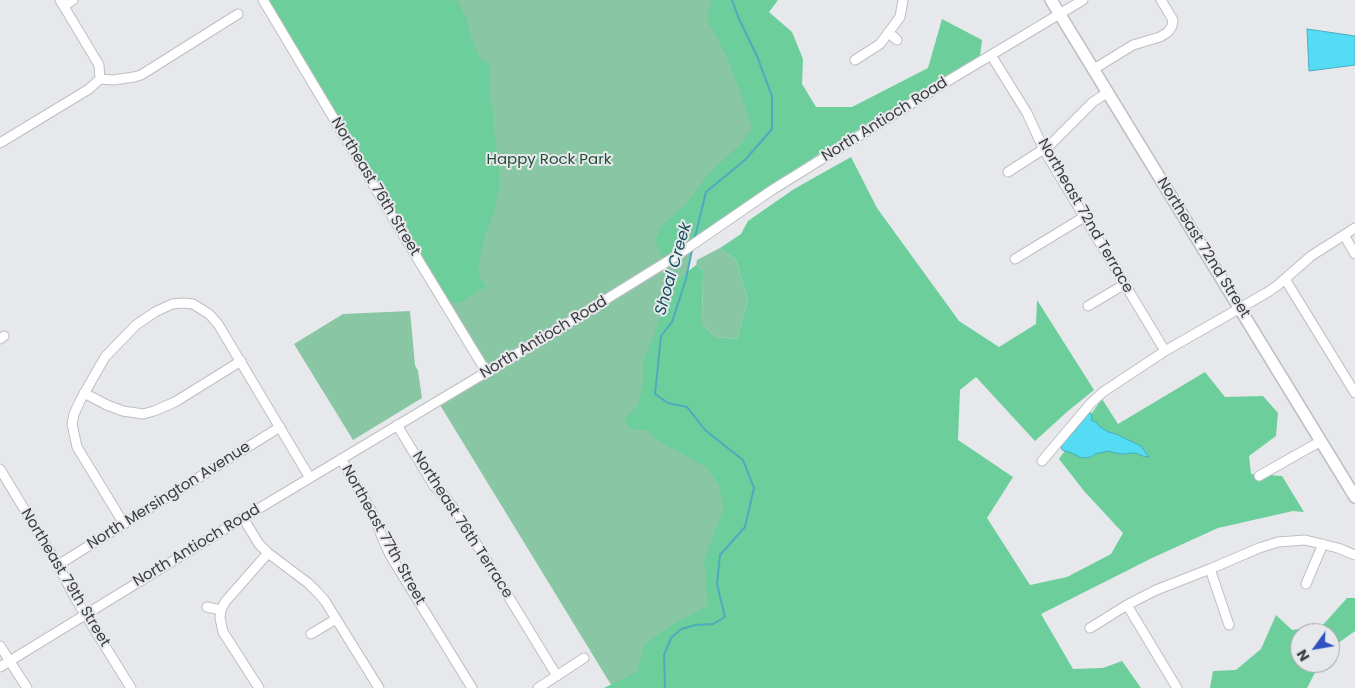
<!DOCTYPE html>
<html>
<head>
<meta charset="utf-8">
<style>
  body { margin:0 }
  #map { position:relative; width:1355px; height:688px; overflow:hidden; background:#e6e8ec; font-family:Poppins,sans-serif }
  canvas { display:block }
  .north { position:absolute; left:1290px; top:623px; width:50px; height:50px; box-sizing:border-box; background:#e6e8ec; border:1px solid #a2a3a6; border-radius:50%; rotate:238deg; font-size:14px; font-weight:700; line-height:20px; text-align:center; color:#3b3c3e }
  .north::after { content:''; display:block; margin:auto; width:18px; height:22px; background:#2f51c1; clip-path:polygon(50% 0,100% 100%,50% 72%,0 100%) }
</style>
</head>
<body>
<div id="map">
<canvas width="1355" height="688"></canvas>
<div class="north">N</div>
</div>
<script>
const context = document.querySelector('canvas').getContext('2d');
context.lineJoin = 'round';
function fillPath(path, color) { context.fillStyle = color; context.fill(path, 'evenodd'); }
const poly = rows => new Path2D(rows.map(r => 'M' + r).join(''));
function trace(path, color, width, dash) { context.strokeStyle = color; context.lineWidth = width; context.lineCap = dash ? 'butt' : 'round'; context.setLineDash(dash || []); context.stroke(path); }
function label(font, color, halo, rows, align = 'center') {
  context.font = font + ' Poppins,sans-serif'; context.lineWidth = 4; context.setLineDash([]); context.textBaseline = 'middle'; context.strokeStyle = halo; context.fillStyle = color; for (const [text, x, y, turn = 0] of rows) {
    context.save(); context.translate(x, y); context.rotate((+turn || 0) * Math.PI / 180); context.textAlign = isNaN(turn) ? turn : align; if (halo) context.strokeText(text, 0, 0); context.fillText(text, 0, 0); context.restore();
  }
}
fillPath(poly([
  [264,0,734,0,772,129,706,193,686,279,743,460,725,617,613,688,440,405,492,375],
  [720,248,736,260,748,300,737,339,715,337,702,324,703,270,696,265,697,260],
  [410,311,415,365,418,371,422,398,353,440,294,344,343,314]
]), '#89c6a3');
fillPath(poly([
  [269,0,457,0,467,20,472,40,480,59,489,64,489,95,493,111,493,122,499,169,499,189,495,208,486,233,480,255,478,273,486,287,459,303,450,301],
  [712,0,778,0,769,12,792,32,803,59,802,84,816,107,852,107,928,68,942,19,982,40,980,56,828,148,663,258,660,253,655,240,663,225,686,204,710,172,742,143,752,128,739,88,726,55,707,19],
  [851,157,877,208,959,321,999,347,1036,324,1037,300,1094,390,1068,411,1035,441,976,377,960,390,958,440,1013,477,987,518,1030,585,1067,577,1111,554,1123,533,1084,491,1059,459,1102,399,1118,424,1205,372,1225,397,1263,396,1278,413,1276,436,1249,456,1251,474,1282,476,1304,512,1293,511,1218,528,1152,558,1041,614,1073,669,1103,668,1122,661,1141,688,604,688,637,672,645,644,675,623,708,606,704,560,724,508,719,486,708,468,659,441,647,430,631,429,624,419,638,406,643,385,643,362,656,330,671,285,696,265,703,270,702,324,715,337,737,339,748,300,736,260,720,248,741,234,748,221,794,189],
  [1347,598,1355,598,1355,631,1330,649,1330,633,1300,633,1300,663,1320,663,1307,688,1210,688,1213,671,1236,670,1261,649,1276,615,1292,630,1322,626]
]), '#6bce9b');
const water = poly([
  [1307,29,1355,36,1355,65,1309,71,1307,29],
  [1089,413,1091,413,1092,421,1096,422,1099,426,1108,432,1116,434,1141,446,1149,457,1143,456,1136,453,1120,454,1108,451,1095,454,1091,457,1082,458,1072,453,1062,450,1061,445,1074,432,1089,413]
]);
fillPath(water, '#54dcf5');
trace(water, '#4cacbe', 1);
trace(poly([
  [694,241,706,192,745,160,772,129,772,96,757,56,739,19,732,0],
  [665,688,664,655,671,638,681,629,696,625,713,624,725,617,717,584,720,555,745,527,754,488,743,460,705,430,687,407,668,403,655,394,661,336,672,322,686,279,692,250]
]), '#4cacbe', 2);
const minor = poly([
  [60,0,99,65,100,79],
  [263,0,405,238,487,373],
  [64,6,73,0],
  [889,33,897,40],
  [991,55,1027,113,1044,150,1165,351],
  [855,60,880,44,900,17,903,0],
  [1094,69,1133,45,1160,37,1168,32,1172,26,1173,20,1161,0],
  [0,143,89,89,100,79,113,80,134,77,141,75,238,14],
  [1008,172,1050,145,1093,102,1108,92],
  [1344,235,1355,254],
  [1015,259,1084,217],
  [1285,279,1355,393],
  [1088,306,1125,284],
  [0,339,4,336],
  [84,393,107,405,123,411,143,414,154,411,175,402,241,361],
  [397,425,434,486,443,494,460,517,557,676],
  [341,459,372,512,385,544,390,555,472,688],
  [1042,461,1091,403,1103,392,1165,351,1268,292,1278,285,1311,256,1355,228],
  [0,469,58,565,75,598,131,688],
  [1259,476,1321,441],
  [243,518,259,544,268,553,308,583,318,593,325,601,379,688],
  [124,524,77,447,72,424,74,414,81,399,105,357,136,325,155,312,172,304,183,303,193,304,209,314,218,324,310,478],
  [58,565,280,427],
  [1210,569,1229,625],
  [1306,584,1323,544],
  [1127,605,1177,688],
  [207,607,221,610],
  [1090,628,1127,605,1156,590,1210,569,1259,548,1278,542,1305,540,1338,548,1355,555],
  [311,634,336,619],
  [0,646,27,688],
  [0,667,243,518,555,331,676,256,772,190,951,79,1083,0],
  [259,688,223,632,220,618,221,610,225,602,268,553],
  [538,688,584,658]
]);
const major = poly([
  [1051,0,1355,497]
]);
trace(minor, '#bdbfc4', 11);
trace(major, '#bdbfc4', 14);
trace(minor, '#fff', 9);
trace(major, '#fff', 11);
label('15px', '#3b3c3e', '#e6e8ec', [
  ["North Antioch Road",885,120,-32],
  ["Northeast 76th Street",375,187,59],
  ["Northeast 72nd Terrace",1085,216,60],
  ["Northeast 72nd Street",1203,248,58],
  ["North Antioch Road",544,338,-31],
  ["North Mersington Avenue",169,496,-32],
  ["Northeast 76th Terrace",462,525,57],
  ["Northeast 77th Street",383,535,61],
  ["North Antioch Road",197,546,-31],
  ["Northeast 79th Street",65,578,59]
]);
label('15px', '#244e38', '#e6e8ec', [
  ["Happy Rock Park",549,160]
]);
label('italic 16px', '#134e58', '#e6e8ec', [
  ["Shoal Creek",674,269,-74]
]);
</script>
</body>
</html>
